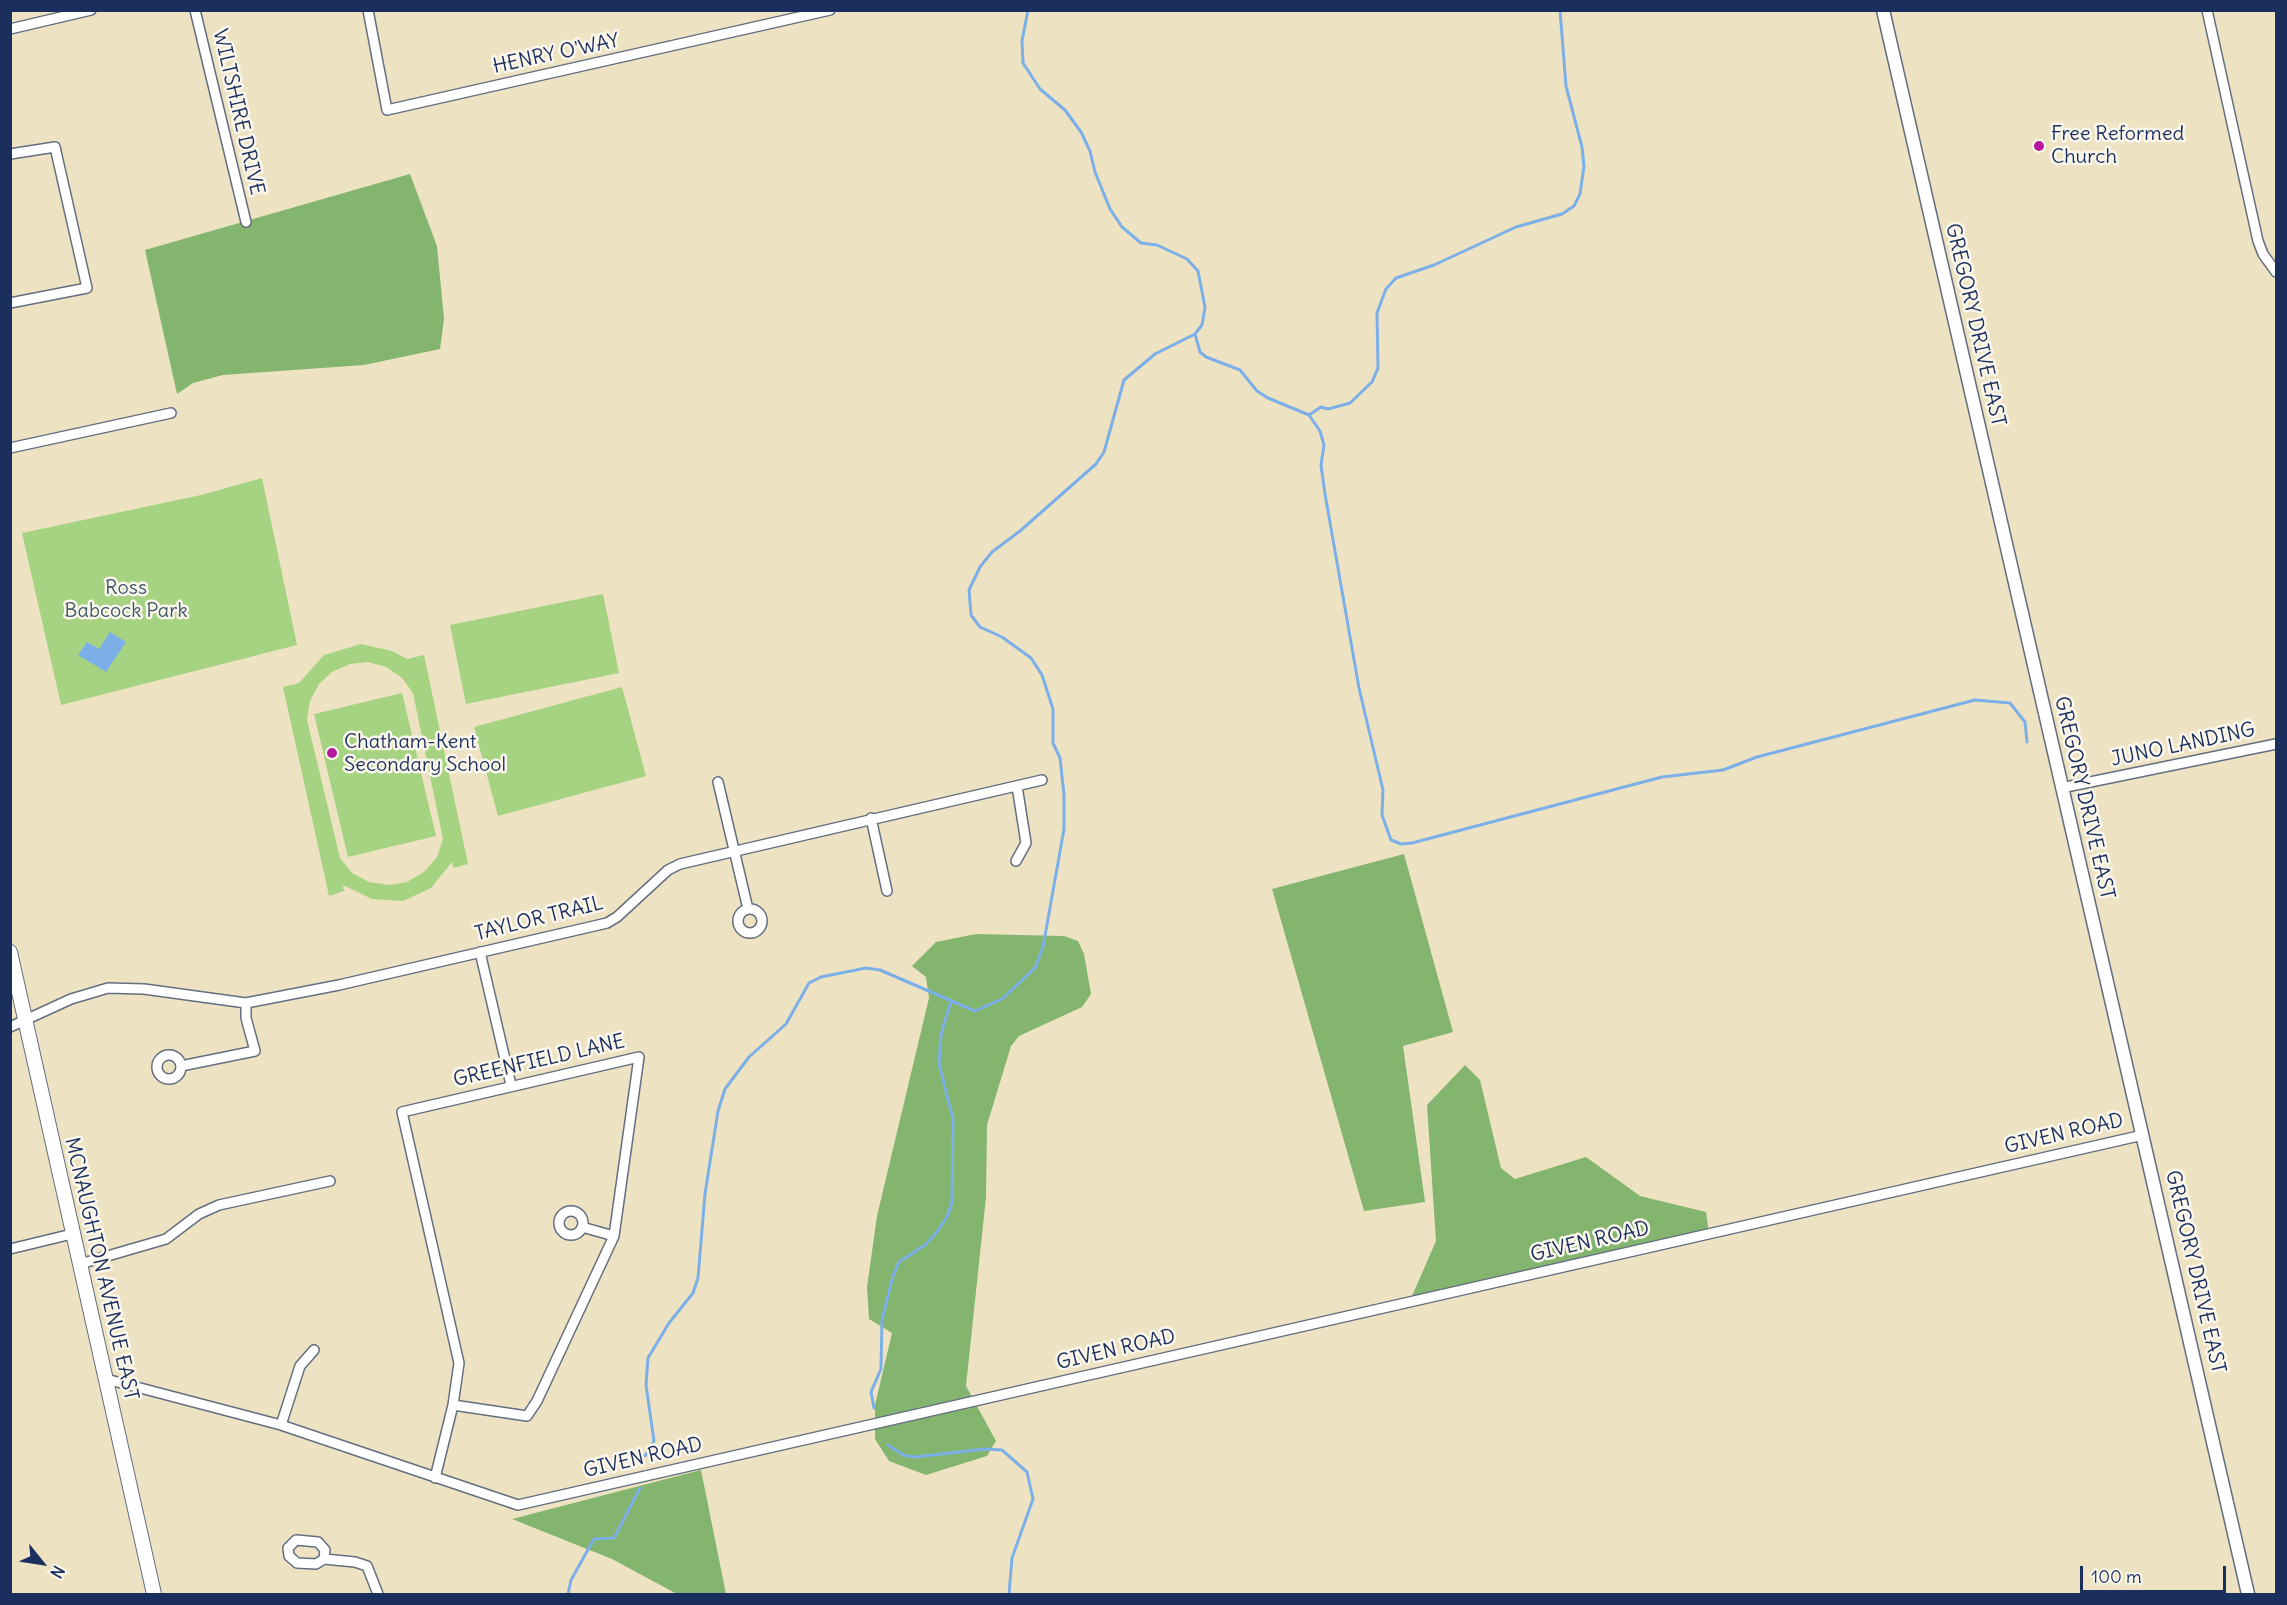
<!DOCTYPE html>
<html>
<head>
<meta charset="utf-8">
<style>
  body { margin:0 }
  #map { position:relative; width:2287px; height:1605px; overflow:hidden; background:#ede3c3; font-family:Delius,sans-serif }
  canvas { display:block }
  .frame { position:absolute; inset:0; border:12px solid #1b2f5e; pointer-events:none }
  .north { position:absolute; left:12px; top:1533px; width:60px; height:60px; -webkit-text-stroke:4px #fbf7ec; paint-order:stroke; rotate:120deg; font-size:16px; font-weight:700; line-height:24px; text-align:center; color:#1b2f5e }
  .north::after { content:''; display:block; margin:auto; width:21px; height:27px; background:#1b2f5e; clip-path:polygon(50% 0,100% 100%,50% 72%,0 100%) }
  .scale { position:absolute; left:2080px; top:1566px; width:146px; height:27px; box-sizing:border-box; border:3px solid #1b2f5e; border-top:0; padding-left:8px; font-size:18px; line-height:21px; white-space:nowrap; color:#1b2f5e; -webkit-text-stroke:4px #fbf7ec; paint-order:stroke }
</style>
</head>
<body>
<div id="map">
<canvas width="2287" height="1605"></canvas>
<div class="frame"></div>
<div class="north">N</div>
<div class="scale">100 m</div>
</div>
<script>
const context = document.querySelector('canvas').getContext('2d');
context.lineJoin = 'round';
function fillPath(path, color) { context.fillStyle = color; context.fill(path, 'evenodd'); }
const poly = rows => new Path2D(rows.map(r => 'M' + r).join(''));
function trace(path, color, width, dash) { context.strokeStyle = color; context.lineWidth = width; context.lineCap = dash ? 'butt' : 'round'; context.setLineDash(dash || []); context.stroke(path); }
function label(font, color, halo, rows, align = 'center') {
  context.font = font + ' Delius,sans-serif'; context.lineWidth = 5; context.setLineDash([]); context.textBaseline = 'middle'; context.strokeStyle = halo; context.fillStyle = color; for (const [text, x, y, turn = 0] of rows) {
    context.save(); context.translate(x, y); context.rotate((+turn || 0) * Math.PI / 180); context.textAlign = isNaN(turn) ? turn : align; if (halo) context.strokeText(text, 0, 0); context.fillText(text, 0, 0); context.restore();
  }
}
fillPath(poly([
  [262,478,297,645,61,705,22,533,201,495],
  [603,594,619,673,466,704,450,625],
  [361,644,392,651,407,659,424,655,468,864,454,868,452,862,431,888,403,901,372,899,343,885,344,891,329,896,283,687,299,683,324,655],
  [368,662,386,667,402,678,413,693,443,839,437,857,424,872,407,882,389,885,369,882,352,873,340,858,307,720,310,701,319,684,332,672,350,664],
  [622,687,646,776,498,816,474,727],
  [402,693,436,836,348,857,314,714]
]), '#a5d381');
fillPath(poly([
  [410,174,437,246,444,319,440,349,364,365,223,375,193,383,177,394,145,250],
  [1404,854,1453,1032,1403,1046,1425,1202,1364,1211,1272,889],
  [976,934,1064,936,1078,941,1084,954,1091,994,1082,1007,1019,1036,1011,1046,987,1125,986,1197,966,1386,996,1441,987,1456,926,1475,889,1461,875,1439,875,1405,892,1333,869,1319,867,1287,877,1216,929,998,926,977,912,966,936,942],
  [1465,1065,1480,1080,1501,1168,1515,1179,1586,1157,1640,1196,1706,1212,1709,1234,1459,1296,1412,1296,1436,1241,1427,1105],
  [701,1470,726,1594,677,1594,612,1559,512,1519]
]), '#84b56f');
fillPath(poly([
  [110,632,126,642,106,672,78,655,87,642,99,649]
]), '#7cafe8');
trace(poly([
  [1195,334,1200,352,1206,357,1240,370,1257,391,1268,398,1309,415,1320,431,1324,445,1321,465,1325,494,1359,688,1383,790,1382,815,1391,840,1401,844,1412,843,1662,777,1723,770,1757,757,1975,700,2010,703,2025,722,2027,742],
  [1309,415,1321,407,1328,409,1350,403,1372,382,1378,368,1377,313,1386,289,1396,278,1434,265,1516,227,1562,214,1574,206,1580,194,1584,166,1582,147,1566,86,1560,10],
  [874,1408,871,1392,881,1369,882,1320,893,1276,899,1262,925,1245,936,1233,947,1217,952,1202,953,1119,939,1064,941,1034,951,1001],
  [888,1445,903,1455,915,1457,985,1449,1002,1450,1027,1472,1033,1499,1012,1558,1009,1594],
  [645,1456,654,1441,646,1385,648,1358,669,1323,693,1293,698,1278,705,1194,718,1111,725,1089,749,1057,786,1024,809,983,821,977,866,968,880,970,975,1011,1002,999,1035,968,1043,947,1064,829,1064,795,1060,758,1053,743,1053,709,1042,675,1031,658,1002,637,980,627,971,615,969,590,980,567,992,552,1020,531,1096,464,1104,452,1124,380,1155,354,1195,334,1202,325,1205,307,1198,271,1187,259,1157,245,1141,243,1122,227,1110,209,1095,172,1090,151,1081,132,1065,110,1040,89,1023,63,1022,41,1028,10],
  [568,1594,571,1580,594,1539,614,1538,640,1488]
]), '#7cafe8', 3);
const minor = poly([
  [195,10,246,222],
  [368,10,387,110,830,10],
  [2207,10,2258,241,2263,254,2276,272],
  [10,29,91,10],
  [10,154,55,147,87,288,10,303],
  [10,448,171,413],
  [718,782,748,909],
  [2061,788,2276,744],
  [871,818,887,891],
  [1016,861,1026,843,1017,786],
  '738 921a12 12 0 1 1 24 0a12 12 0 1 1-24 0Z',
  [480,952,511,1085],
  [10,1027,71,999,108,988,144,989,246,1003,339,985,607,923,617,917,668,870,680,864,1042,780],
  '157 1067a12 12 0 1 1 24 0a12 12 0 1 1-24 0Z',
  [181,1066,255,1051,246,1018,246,1003],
  '559 1223a12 12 0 1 1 24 0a12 12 0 1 1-24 0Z',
  [582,1227,614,1236],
  [10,1249,72,1234],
  [80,1264,166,1239,199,1214,219,1205,330,1181],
  [106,1379,281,1425,518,1505,2143,1135],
  [281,1425,300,1366,314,1350],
  [435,1478,453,1405,459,1363,402,1112,639,1057,614,1236,537,1401,527,1416,453,1405],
  [324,1559,325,1550,318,1542,296,1540,288,1548,289,1556,297,1563,316,1564,324,1559,355,1562,367,1566,378,1594]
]);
const tertiary = poly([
  [1883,10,2248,1594]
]);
const secondary = poly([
  [10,952,154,1594]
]);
trace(minor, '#646e81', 12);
trace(tertiary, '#646e81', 15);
trace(secondary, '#646e81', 16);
trace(minor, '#fff', 9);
trace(tertiary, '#fff', 12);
trace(secondary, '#fff', 14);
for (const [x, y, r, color] of [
  [2039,146,6,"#b5179e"],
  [332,753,6,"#b5179e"]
]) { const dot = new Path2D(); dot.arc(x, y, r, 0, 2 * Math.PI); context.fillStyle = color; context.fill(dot); trace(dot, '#fbf7ec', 2); }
label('20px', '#1b2f5e', '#fbf7ec', [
  ["HENRY O'WAY",556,54,-12],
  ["WILTSHIRE DRIVE",238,112,77],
  ["GREGORY DRIVE EAST",1975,325,77],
  ["JUNO LANDING",2183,745,-12],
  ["GREGORY DRIVE EAST",2084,798,77],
  ["TAYLOR TRAIL",539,919,-14],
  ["GREENFIELD LANE",539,1061,-13],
  ["GIVEN ROAD",2064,1134,-13],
  ["GIVEN ROAD",1590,1242,-13],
  ["MCNAUGHTON AVENUE EAST",101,1269,77],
  ["GREGORY DRIVE EAST",2195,1272,77],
  ["GIVEN ROAD",1116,1350,-13],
  ["GIVEN ROAD",643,1458,-13]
]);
label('20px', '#1b2f5e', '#fbf7ec', [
  ["Free Reformed",2051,134],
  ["Church",2051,157],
  ["Chatham-Kent",344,742],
  ["Secondary School",344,765]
], 'left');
label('20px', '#3e5867', '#fbf7ec', [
  ["Ross",126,588],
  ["Babcock Park",126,611]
]);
</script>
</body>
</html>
